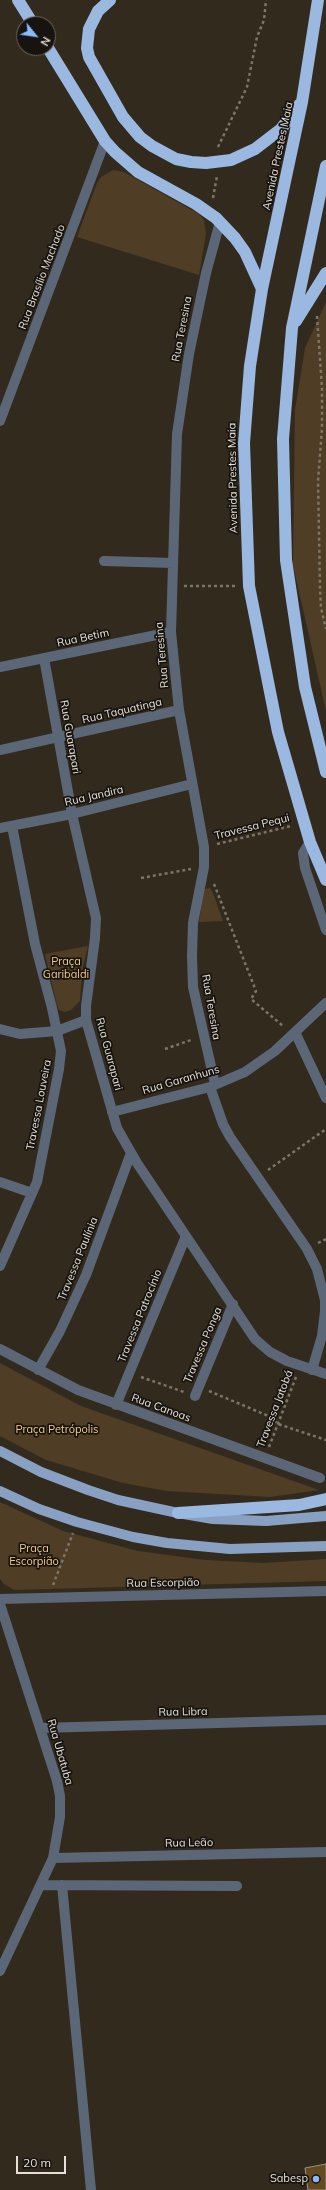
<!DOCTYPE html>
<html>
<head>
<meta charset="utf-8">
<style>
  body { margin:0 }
  #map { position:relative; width:326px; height:2190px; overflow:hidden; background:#332a1e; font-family:Mulish,sans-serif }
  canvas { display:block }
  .north { position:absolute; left:16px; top:16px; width:40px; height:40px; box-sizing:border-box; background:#17130e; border:1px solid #69655f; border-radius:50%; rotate:120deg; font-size:11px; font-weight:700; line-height:16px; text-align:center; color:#e5e0d8 }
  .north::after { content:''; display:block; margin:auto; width:14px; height:18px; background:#88bafc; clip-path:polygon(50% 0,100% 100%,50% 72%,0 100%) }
  .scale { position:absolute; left:16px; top:2156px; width:50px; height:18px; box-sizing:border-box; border:2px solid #e5e0d8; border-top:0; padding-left:5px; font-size:12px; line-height:14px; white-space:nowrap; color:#e5e0d8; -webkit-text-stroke:3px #17130e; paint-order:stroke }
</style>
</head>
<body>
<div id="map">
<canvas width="326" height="2190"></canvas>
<div class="north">N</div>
<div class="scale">20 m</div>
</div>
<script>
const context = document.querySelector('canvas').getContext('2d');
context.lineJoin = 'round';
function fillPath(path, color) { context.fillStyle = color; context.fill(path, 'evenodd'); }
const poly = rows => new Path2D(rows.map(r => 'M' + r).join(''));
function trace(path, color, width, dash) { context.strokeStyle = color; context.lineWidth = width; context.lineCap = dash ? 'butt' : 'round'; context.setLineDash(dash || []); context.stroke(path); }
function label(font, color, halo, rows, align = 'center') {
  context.font = font + ' Mulish,sans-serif'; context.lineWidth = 3.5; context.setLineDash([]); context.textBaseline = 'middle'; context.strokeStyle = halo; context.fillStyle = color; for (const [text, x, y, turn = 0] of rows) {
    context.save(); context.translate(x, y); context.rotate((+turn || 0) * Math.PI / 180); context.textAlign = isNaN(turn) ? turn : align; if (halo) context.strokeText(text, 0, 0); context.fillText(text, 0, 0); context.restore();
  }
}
fillPath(poly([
  [113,170,124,172,199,214,204,220,206,234,199,275,77,237,97,183,101,177],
  [326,302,326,711,293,565,295,410,305,348],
  [210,888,213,893,223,921,199,922,204,889],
  [88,946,82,972,80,1001,71,1010,65,1012,59,1010,57,1005,45,954],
  [0,1363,81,1406,319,1490,270,1497,167,1491,123,1483,46,1460,0,1436],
  [0,1502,63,1531,138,1551,205,1560,263,1563,326,1559,326,1581,14,1590,4,1584,0,1579]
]), '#4f3e25');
const building = poly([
  [326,2164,326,2190,308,2190,305,2168,326,2164]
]);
fillPath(building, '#634a21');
trace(building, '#9c9183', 1);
trace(poly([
  [218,147,247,87,257,37,264,20,266,0],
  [213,198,217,176],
  [317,316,322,388,322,428,318,481,320,587,321,608,326,629],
  [184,586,235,586],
  [217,844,291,826],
  [141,878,191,869],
  [214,884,256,991,251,999,283,1026],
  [165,1049,191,1040],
  [268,1170,326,1129],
  [318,1243,326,1239],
  [141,1377,184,1392],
  [209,1391,271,1417,278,1424,326,1440],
  [269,1447,296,1377],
  [53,1585,73,1533]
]), '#7c756a', 2.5, [3, 3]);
trace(poly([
  [0,421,105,141],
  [104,561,173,563],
  [44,658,72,814,96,918,95,938,86,1006,86,1020,117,1128,137,1163,255,1339,270,1352,287,1361,326,1374],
  [0,667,171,632],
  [0,750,179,710],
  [0,828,72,814,192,784],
  [310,842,303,853,305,868,326,930],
  [0,1029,20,1034,57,1031,86,1020],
  [295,1032,326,1098],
  [215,1084,193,987,192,956,193,923,204,867,204,847,179,710,171,632,177,434,189,354,206,273,220,222],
  [210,1087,223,1124,230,1137,307,1249,317,1269,325,1300,325,1311,322,1336,312,1370],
  [112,1112,210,1087,245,1072,275,1051,326,1003],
  [0,1182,32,1193],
  [0,1266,37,1182,59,1069,61,1051,52,1008,35,944,12,826],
  [0,1349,78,1390,320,1478],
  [38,1370,60,1331,86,1275,131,1153],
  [195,1396,233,1304],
  [116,1405,186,1236],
  [0,1599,326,1591],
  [0,1604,57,1781,60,1796,60,1817,53,1858,0,1971],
  [40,1728,326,1720],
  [53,1858,326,1852],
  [41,1885,237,1886],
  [62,1885,91,2190]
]), '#5b6777', 10);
trace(poly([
  [0,1451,41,1472,88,1490,118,1500,178,1513,213,1519,266,1521,326,1516],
  [0,1491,39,1509,77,1522,133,1537,167,1543,230,1549,326,1546]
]), '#88a1c2', 10);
trace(poly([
  [18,0,33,24],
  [110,0,98,11,89,29,87,48,89,57,123,117,140,137,152,146,176,159,191,162,206,163,231,160,255,149,281,129,300,104],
  [318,0,302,102,262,289,250,366,244,443,249,586,278,732,310,842,326,880],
  [48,48,105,141,115,152,138,172,196,204,216,218,235,238,245,252,262,289],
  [326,166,292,328,283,439,286,560,305,687,326,772],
  [296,321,326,273],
  [178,1513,299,1505,326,1499]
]), '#9ab8e0', 12);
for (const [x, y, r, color] of [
  [316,2179,4,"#88bafc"]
]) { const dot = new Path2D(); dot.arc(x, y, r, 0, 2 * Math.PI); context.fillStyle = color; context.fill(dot); trace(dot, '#17130e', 1.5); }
label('11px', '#e5e0d8', '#17130e', [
  ["Avenida Prestes Maia",278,156,-78],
  ["Rua Brasílio Machado",42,277,-69],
  ["Rua Teresina",182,329,-79],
  ["Avenida Prestes Maia",233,478,-91],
  ["Rua Betim",83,638,-12],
  ["Rua Teresina",162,655,-95],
  ["Rua Taquatinga",122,711,-13],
  ["Rua Guarapari",70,737,80],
  ["Rua Jandira",94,796,-13],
  ["Travessa Pequi",252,827,-14],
  ["Rua Teresina",211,1007,80],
  ["Rua Guarapari",109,1054,75],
  ["Rua Garanhuns",181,1080,-16],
  ["Travessa Louveira",39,1105,-79],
  ["Travessa Paulínia",78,1259,-68],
  ["Travessa Patrocínio",140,1316,-68],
  ["Travessa Ponga",203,1345,-67],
  ["Rua Canoas",161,1408,20],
  ["Travessa Jatobá",275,1409,-69],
  ["Rua Escorpião",163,1583,-1],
  ["Rua Libra",183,1712,-1],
  ["Rua Ubatuba",60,1752,74],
  ["Rua Leão",189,1843,-1]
]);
label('11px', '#f5ca89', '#17130e', [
  ["Praça",66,962],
  ["Garibaldi",66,975],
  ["Praça Petrópolis",57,1430],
  ["Praça",34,1549],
  ["Escorpião",34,1562]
]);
label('11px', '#e5e0d8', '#17130e', [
  ["Sabesp",308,2179]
], 'right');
</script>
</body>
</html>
